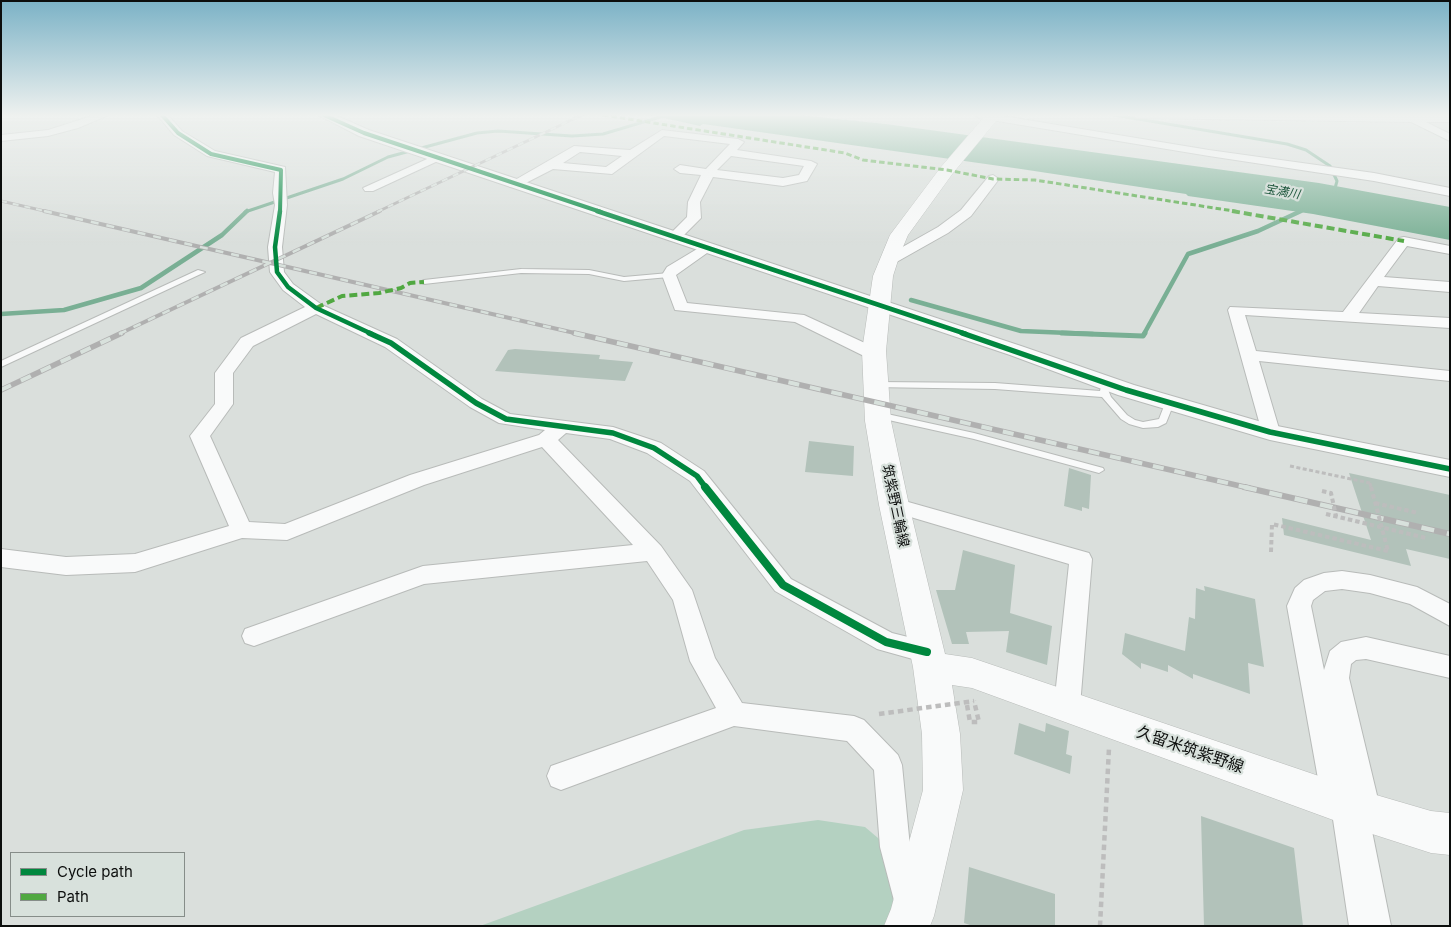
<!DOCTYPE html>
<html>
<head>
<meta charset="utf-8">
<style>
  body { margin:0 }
  #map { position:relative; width:1451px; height:927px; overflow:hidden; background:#dadfdc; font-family:Inter,sans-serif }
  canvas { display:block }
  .frame { position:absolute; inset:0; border:2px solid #0c0e0d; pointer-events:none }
  .legend { position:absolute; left:10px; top:852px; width:175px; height:65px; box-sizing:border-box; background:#d8e1dc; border:1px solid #868d89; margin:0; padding:6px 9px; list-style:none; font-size:15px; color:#0c0e0d }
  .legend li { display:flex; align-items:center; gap:10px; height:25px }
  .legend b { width:25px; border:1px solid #868d89 }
</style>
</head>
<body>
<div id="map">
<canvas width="1451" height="927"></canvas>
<div class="frame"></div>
<ul class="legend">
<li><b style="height:6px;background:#00873e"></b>Cycle path</li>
<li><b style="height:6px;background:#50a841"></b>Path</li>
</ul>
</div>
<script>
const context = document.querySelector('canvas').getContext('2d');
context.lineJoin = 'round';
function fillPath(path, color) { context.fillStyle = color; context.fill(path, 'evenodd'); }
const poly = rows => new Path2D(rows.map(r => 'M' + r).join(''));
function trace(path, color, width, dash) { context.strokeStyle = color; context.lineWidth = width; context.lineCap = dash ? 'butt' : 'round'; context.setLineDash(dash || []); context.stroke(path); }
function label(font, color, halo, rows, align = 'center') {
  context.font = font + ' Inter,"Noto Sans JP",sans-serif'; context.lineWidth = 4.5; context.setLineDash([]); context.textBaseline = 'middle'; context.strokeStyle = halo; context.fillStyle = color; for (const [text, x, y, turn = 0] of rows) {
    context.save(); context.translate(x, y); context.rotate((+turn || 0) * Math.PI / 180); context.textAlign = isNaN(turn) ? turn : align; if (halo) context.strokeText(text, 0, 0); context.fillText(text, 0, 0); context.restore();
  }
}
fillPath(poly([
  [818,820,865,827,904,860,927,926,480,926,744,830]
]), '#b4d1c1');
fillPath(poly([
  [650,115,798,115,886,124,1319,183,1450,207,1450,240,1313,214,1188,196,1186,194,1021,169,703,124,700,126]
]), '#79af94');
trace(poly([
  [1114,115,1287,144,1306,150,1330,166,1337,181,1334,192],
  [245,212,343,179,388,157,477,133,498,131,572,136,603,134,667,115],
  [1299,212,1303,210]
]), '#79af94', 3);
trace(poly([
  [911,300,1021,331,1093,334],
  [1,314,64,310,141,288,222,235,247,211],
  [1144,334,1188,254,1258,231,1301,211]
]), '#79af94', 4.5);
trace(poly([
  [1062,333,1143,336,1145,333]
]), '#79af94', 5);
fillPath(poly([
  [515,349,600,355,599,359,633,362,625,381,495,371,508,350],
  [809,441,854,446,853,476,805,472],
  [1069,468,1091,475,1089,509,1082,507,1082,511,1064,506],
  [1349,473,1450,495,1450,559,1406,549,1411,566,1284,535,1282,518,1371,540],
  [963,550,1015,565,1010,613,1052,626,1047,665,1006,652,1009,631,966,632,969,644,952,644,936,590,955,590],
  [1204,586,1255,599,1264,667,1248,663,1250,694,1193,674,1193,679,1168,665,1168,672,1141,663,1141,669,1122,654,1125,633,1185,651,1189,617,1195,619,1196,588,1205,591],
  [1019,723,1045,732,1046,723,1069,731,1066,754,1072,756,1070,774,1014,754],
  [1201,816,1294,848,1303,926,1204,926],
  [969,867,1055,894,1055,926,973,926,964,923]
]), '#b2c2ba');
const service = poly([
  [521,269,589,270,624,277,669,273,673,275,669,277,624,281,589,274,521,273,424,284,420,282,424,280,521,269],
  [198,270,205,272,1,367,1,361,198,270],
  [876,382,995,383,1100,391,1101,387,1104,386,1107,387,1111,397,1127,415,1135,420,1143,422,1159,419,1166,401,1172,401,1174,403,1166,423,1158,427,1143,428,1129,424,1121,419,1102,397,995,389,873,387,872,385,876,382],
  [878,412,974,433,1103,468,1104,470,1099,473,974,439,875,417,873,415,878,412]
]);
const minor = poly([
  [95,115,109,115,78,128,48,136,1,141,1,135,48,130,95,115],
  [157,115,168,115,182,131,215,151,285,167,287,205,282,247,284,272,293,284,322,305,397,339,482,399,510,414,613,427,661,443,704,471,791,579,892,633,936,644,940,652,936,660,927,663,877,649,775,591,690,481,647,453,610,439,566,433,558,440,661,546,692,590,715,658,742,703,854,716,864,720,898,755,902,765,910,847,923,897,918,908,907,913,896,908,880,847,874,770,847,741,734,726,561,790,551,786,547,776,551,766,716,708,690,661,673,600,647,561,424,584,254,646,245,643,242,636,245,629,423,566,633,545,542,447,424,485,287,540,242,538,135,572,66,575,1,567,1,549,66,557,135,554,229,526,190,436,215,404,215,373,241,338,305,307,283,290,270,272,268,247,275,205,273,193,275,172,207,156,174,135,157,115],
  [316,314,385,347,470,407,499,423,545,430,539,435,410,475,285,524,249,522,210,436,233,404,233,373,253,346,316,314],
  [974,115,997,115,1209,150,1374,173,1450,188,1450,196,1374,181,1209,156,979,118,974,115],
  [1132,115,1450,116,1450,122,1426,122,1450,134,1450,141,1411,122,1137,118,1132,115],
  [662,130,738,139,744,142,737,150,811,161,817,164,807,181,783,186,713,177,700,202,701,218,679,240,674,241,667,237,687,217,688,202,701,175,680,173,674,169,680,165,706,169,730,144,664,136,612,174,553,169,518,187,510,187,508,184,574,146,630,150,662,130],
  [580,152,622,156,606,167,563,163,580,152],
  [731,156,804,166,799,175,783,178,717,170,731,156],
  [436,155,442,158,440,160,373,191,365,191,363,188,436,155],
  [993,175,999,179,971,216,948,233,893,264,883,264,881,261,883,258,938,227,961,210,989,176,993,175],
  [1404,237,1450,246,1450,254,1407,246,1384,277,1450,282,1450,292,1378,286,1359,313,1450,318,1450,328,1245,315,1256,351,1450,371,1450,381,1259,361,1280,432,1277,436,1270,438,1263,436,1228,310,1230,307,1343,312,1399,238,1404,237],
  [702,246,709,250,707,253,676,275,687,303,804,315,880,350,882,354,880,358,874,359,868,358,795,322,675,310,662,275,667,267,702,246],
  [894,498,1089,553,1092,559,1080,706,1076,714,1067,718,1058,714,1054,706,1069,564,887,510,883,505,887,500,894,498],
  [1342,571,1370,575,1417,587,1450,604,1450,626,1410,604,1370,593,1342,589,1325,591,1313,600,1311,606,1324,670,1330,651,1341,642,1366,637,1450,656,1450,678,1366,659,1356,660,1351,664,1349,678,1381,812,1377,822,1366,827,1355,822,1350,806,1347,811,1337,815,1327,811,1322,801,1287,606,1295,588,1304,580,1324,573,1342,571]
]);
const tertiary = poly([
  [318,115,335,115,369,130,1024,347,1134,385,1272,425,1450,460,1450,477,1270,440,1118,395,1010,355,359,136,318,115],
  [1349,788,1362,793,1367,806,1391,926,1349,926,1331,806,1336,793,1349,788]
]);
const primary = poly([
  [986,115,1001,115,953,173,908,235,900,254,893,276,886,351,891,421,909,505,945,654,972,658,1366,792,1431,811,1450,813,1450,855,1431,853,1366,832,972,688,952,685,960,734,963,790,934,916,930,926,884,926,891,909,923,790,922,734,913,667,879,505,865,421,862,351,873,276,890,235,941,167,986,115]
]);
trace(service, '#b8bbb9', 2);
trace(minor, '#b8bbb9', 2);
trace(tertiary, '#b8bbb9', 2);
trace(primary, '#b8bbb9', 1);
trace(poly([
  [1290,466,1370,483]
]), '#bdbdbd', 3, [4, 2.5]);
trace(poly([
  [1375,503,1418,513],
  [1326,514,1426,538],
  [1271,552,1272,524,1388,551]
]), '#bdbdbd', 4, [4.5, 3]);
trace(poly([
  [967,705,970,722,979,722,974,701],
  [1100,926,1109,748]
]), '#bdbdbd', 4.5, [5.5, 4]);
fillPath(service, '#f9fafa');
fillPath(minor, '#f9fafa');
fillPath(tertiary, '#f9fafa');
fillPath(primary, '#f9fafa');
const railFar3 = poly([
  [1,201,49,212],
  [377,212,582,115]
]);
const railFar2 = poly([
  [44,211,579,334],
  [119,334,380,211]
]);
const railFar1 = poly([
  [574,333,1249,488],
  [1,390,122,333]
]);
const rail = poly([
  [1244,487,1450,534]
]);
trace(railFar3, '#b0b0b0', 3);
trace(railFar2, '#b0b0b0', 4);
trace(railFar1, '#b0b0b0', 5.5);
trace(rail, '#b0b0b0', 6);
trace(railFar3, '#d8e1dc', 2, [6]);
trace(railFar2, '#d8e1dc', 2.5, [8]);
trace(railFar1, '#d8e1dc', 4, [11]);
trace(rail, '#d8e1dc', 4.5, [13]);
trace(poly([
  [1370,483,1371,488]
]), '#bdbdbd', 3, [4, 2.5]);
trace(poly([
  [1371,487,1388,551],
  [1322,491,1331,493,1336,516]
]), '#bdbdbd', 4, [4.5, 3]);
trace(poly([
  [879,714,974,701]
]), '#bdbdbd', 4.5, [5.5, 4]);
trace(poly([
  [603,115,845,153,863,160,947,170,993,179,1035,180,1240,212]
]), '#50a841', 3, [5.5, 3]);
trace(poly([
  [1232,211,1404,241],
  [316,308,342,296,379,293,401,288,410,283,424,282]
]), '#50a841', 4, [8, 4]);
trace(poly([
  [162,115,178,133,211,154,281,170,280,212],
  [324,115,364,133,601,212]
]), '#00873e', 4);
trace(poly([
  [280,211,275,247,277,272,288,287,316,308,372,334],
  [597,211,966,334]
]), '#00873e', 4.5);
trace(poly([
  [369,333,391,343,476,403,506,419,613,433,654,448,697,476,706,488],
  [962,333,1126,390,1270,432,1450,469]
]), '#00873e', 5.5);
trace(poly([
  [705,487,783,585,886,642,927,652]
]), '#00873e', 8);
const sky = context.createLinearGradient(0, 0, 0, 245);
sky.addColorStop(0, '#7bb2c6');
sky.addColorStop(0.47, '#eef1ef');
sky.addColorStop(1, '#eef1ef00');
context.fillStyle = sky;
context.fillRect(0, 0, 1451, 245);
label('italic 12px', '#20583e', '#d8e1dc', [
  ["宝満川",1282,192,10]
]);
label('14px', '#0c0e0d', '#d8e1dc', [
  ["筑紫野三輪線",895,506,78]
]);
label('16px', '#0c0e0d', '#d8e1dc', [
  ["久留米筑紫野線",1190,750,19]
]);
</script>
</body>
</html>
